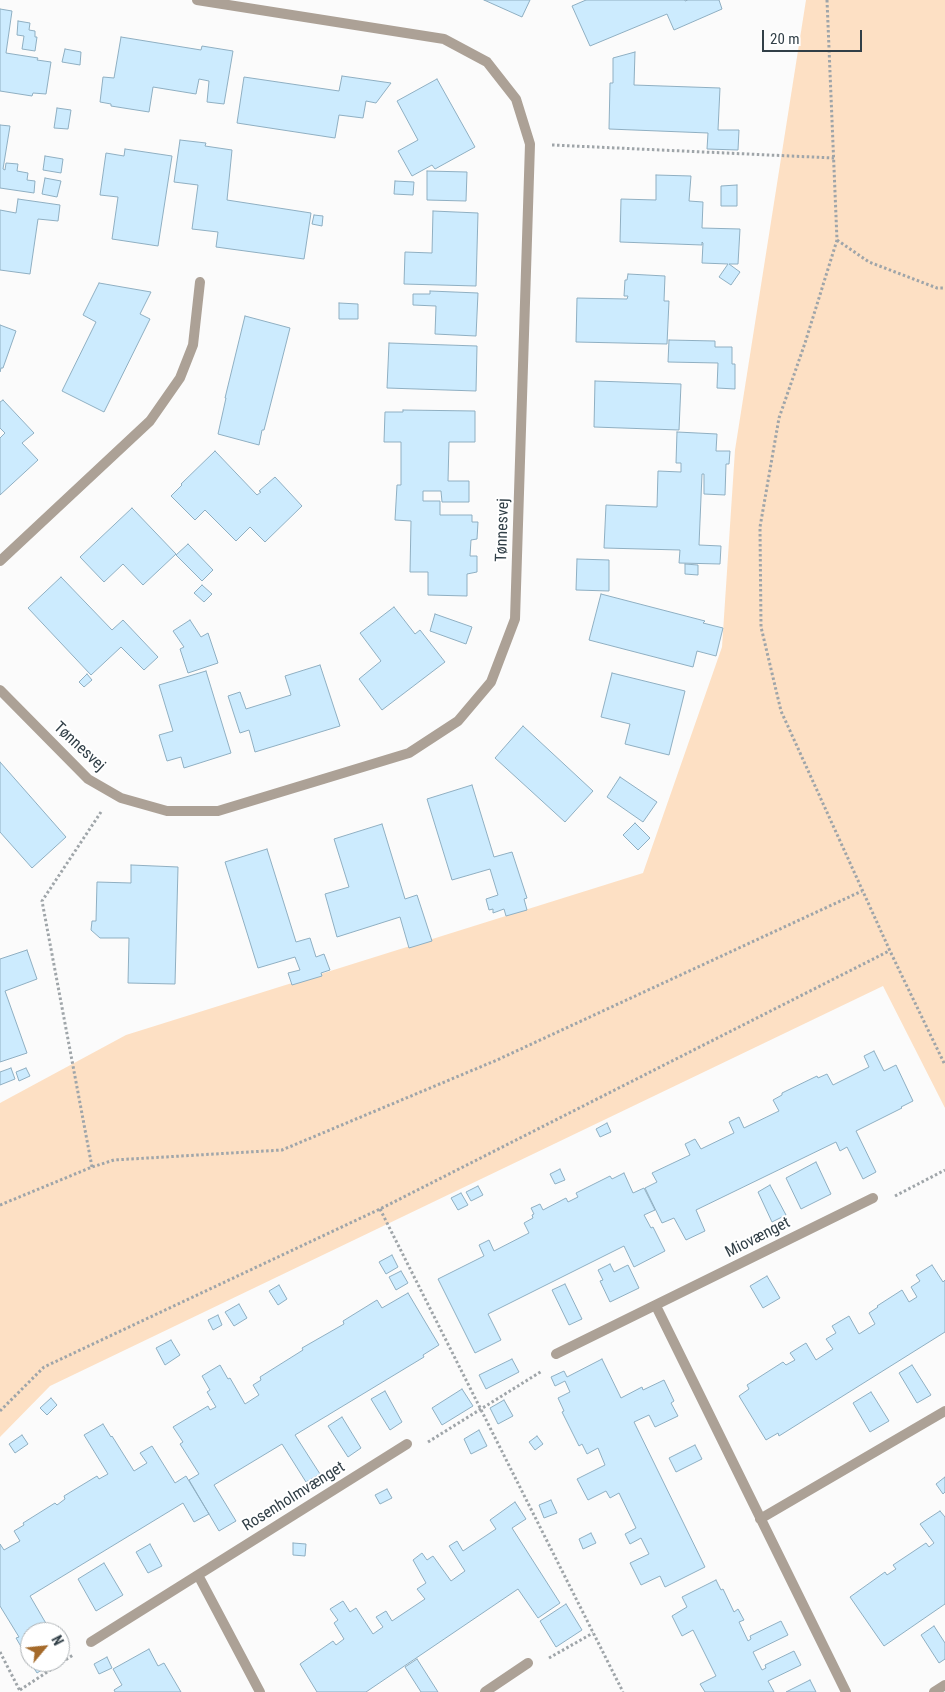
<!DOCTYPE html>
<html>
<head>
<meta charset="utf-8">
<style>
  body { margin:0 }
  #map { position:relative; width:945px; height:1692px; overflow:hidden; background:#fbfbfb; font-family:"Roboto Condensed",sans-serif }
  canvas { display:block }
  .north { position:absolute; left:20px; top:1622px; width:50px; height:50px; box-sizing:border-box; background:#fff; border:1px solid #adb2b5; border-radius:50%; rotate:62deg; font-size:14px; font-weight:700; line-height:20px; text-align:center; color:#313f47 }
  .north::after { content:''; display:block; margin:auto; width:18px; height:22px; background:#a56a2a; clip-path:polygon(50% 0,100% 100%,50% 72%,0 100%) }
  .scale { position:absolute; left:762px; top:30px; width:100px; height:22px; box-sizing:border-box; border:2px solid #313f47; border-top:0; padding-left:6px; font-size:15px; line-height:18px; white-space:nowrap; color:#313f47; -webkit-text-stroke:4px #fff; paint-order:stroke }
</style>
</head>
<body>
<div id="map">
<canvas width="945" height="1692"></canvas>
<div class="north">N</div>
<div class="scale">20 m</div>
</div>
<script>
const context = document.querySelector('canvas').getContext('2d');
context.lineJoin = 'round';
function fillPath(path, color) { context.fillStyle = color; context.fill(path, 'evenodd'); }
const poly = rows => new Path2D(rows.map(r => 'M' + r).join(''));
function trace(path, color, width, dash) { context.strokeStyle = color; context.lineWidth = width; context.lineCap = dash ? 'butt' : 'round'; context.setLineDash(dash || []); context.stroke(path); }
function label(font, color, halo, rows, align = 'center') {
  context.font = font + ' "Roboto Condensed",sans-serif'; context.lineWidth = 4; context.setLineDash([]); context.textBaseline = 'middle'; context.strokeStyle = halo; context.fillStyle = color; for (const [text, x, y, turn = 0] of rows) {
    context.save(); context.translate(x, y); context.rotate((+turn || 0) * Math.PI / 180); context.textAlign = isNaN(turn) ? turn : align; if (halo) context.strokeText(text, 0, 0); context.fillText(text, 0, 0); context.restore();
  }
}
fillPath(poly([
  [806,0,945,0,945,1108,883,986,50,1386,0,1437,0,1103,126,1035,643,873,722,647,735,450]
]), '#fde0c4');
const building = poly([
  [484,0,530,0,522,17,484,0],
  [586,0,685,0,685,1,688,0,719,0,722,9,674,30,667,14,590,46,572,6,586,0],
  [0,9,12,11,6,53,38,58,37,60,51,62,46,94,33,93,32,96,0,91,0,9],
  [18,21,30,23,29,30,35,31,35,37,37,37,35,51,22,49,24,36,17,35,18,21],
  [121,37,201,50,202,46,233,51,224,104,207,102,209,81,199,79,196,94,153,87,149,112,111,106,111,104,100,102,103,77,114,78,121,37],
  [65,49,81,52,80,65,62,62,65,49],
  [635,52,634,85,720,88,718,130,739,130,738,150,707,149,708,133,609,129,610,83,613,83,613,58,635,52],
  [342,76,391,83,376,103,366,101,363,118,339,115,335,138,237,123,244,77,339,91,342,76],
  [437,79,475,147,435,169,432,165,412,176,398,151,418,140,397,101,437,79],
  [57,108,71,110,68,129,54,128,57,108],
  [0,125,10,126,3,169,5,170,6,163,18,164,17,171,28,173,27,180,35,181,34,193,0,188,0,125],
  [180,140,206,143,205,146,232,150,227,200,311,213,304,259,216,247,218,232,192,229,198,185,174,182,180,140],
  [125,149,172,156,158,246,112,239,118,197,100,195,106,153,124,156,125,149],
  [45,156,63,159,61,173,43,170,45,156],
  [427,171,467,172,466,201,427,200,427,171],
  [656,175,691,176,689,201,703,202,702,228,740,229,738,264,729,264,740,272,731,285,719,277,728,264,702,263,703,243,702,242,702,245,620,242,621,199,656,200,656,175],
  [45,178,61,181,57,197,42,194,45,178],
  [395,181,414,182,413,195,394,194,395,181],
  [737,185,737,206,721,206,721,186,737,185],
  [18,199,60,205,58,221,38,219,30,274,0,270,0,210,16,213,18,199],
  [433,211,478,213,476,286,404,284,405,252,432,253,433,211],
  [314,215,323,216,322,226,312,224,314,215],
  [628,274,665,276,664,301,669,301,667,344,576,342,577,298,627,299,628,296,624,296,625,280,627,280,628,274],
  [99,283,151,292,140,314,150,319,104,412,62,391,96,322,83,315,99,283],
  [430,291,478,293,476,336,435,334,436,306,413,305,413,294,430,294,430,291],
  [339,303,358,304,358,319,339,319,339,303],
  [245,316,290,328,264,430,262,430,259,445,218,434,226,398,225,398,245,316],
  [0,325,16,331,3,368,1,368,0,372,0,325],
  [669,340,715,341,715,347,732,347,732,364,735,364,735,389,717,388,718,363,668,362,669,340],
  [389,343,477,346,476,391,387,388,389,343],
  [595,381,681,384,679,430,594,427,595,381],
  [3,400,34,433,22,443,38,460,0,495,0,438,5,433,0,428,0,402,3,400],
  [403,410,475,411,475,442,449,442,448,481,469,481,469,502,442,502,441,491,423,491,423,501,440,501,440,515,472,515,472,522,478,522,477,539,471,540,470,556,477,556,477,572,467,574,467,596,428,595,428,572,410,572,411,521,395,520,397,485,401,485,401,442,384,442,385,412,403,412,403,410],
  [677,432,717,434,716,451,730,451,729,464,726,464,725,495,704,494,704,474,702,474,699,545,721,546,720,564,679,563,680,550,604,548,606,505,657,507,658,471,681,472,681,463,676,463,677,432],
  [215,451,257,495,261,492,259,491,275,477,302,506,265,542,250,527,236,541,205,510,195,520,171,496,182,485,181,484,215,451],
  [132,508,176,554,143,585,123,564,104,582,80,557,132,508],
  [188,544,213,570,202,581,176,555,188,544],
  [577,559,609,560,609,591,576,590,577,559],
  [685,564,698,565,698,575,685,574,685,564],
  [61,577,112,630,123,620,158,657,144,670,121,647,91,675,28,608,61,577],
  [202,585,212,594,204,602,194,593,202,585],
  [601,594,705,621,703,623,723,628,716,656,697,651,693,667,589,640,601,594],
  [394,607,415,634,420,630,445,662,382,710,359,679,381,661,360,633,394,607],
  [435,614,472,627,466,644,430,631,435,614],
  [190,620,201,637,208,633,218,663,188,673,180,649,184,647,173,631,190,620],
  [320,665,340,726,255,752,249,730,240,733,228,696,240,692,246,709,291,695,285,676,320,665],
  [206,671,231,753,184,768,181,757,167,761,159,735,173,731,159,685,206,671],
  [612,673,685,691,669,755,625,744,630,724,601,717,612,673],
  [87,674,92,680,84,687,79,682,87,674],
  [523,726,593,791,565,822,495,758,523,726],
  [0,762,66,837,32,868,0,832,0,762],
  [620,777,657,802,643,822,607,797,620,777],
  [472,785,494,857,512,852,527,898,524,899,527,910,506,916,504,909,493,913,493,909,489,910,486,899,498,895,490,869,452,880,427,799,472,785],
  [635,823,650,838,638,850,623,835,635,823],
  [382,824,405,899,417,895,432,941,409,948,400,917,337,937,325,894,349,887,334,839,382,824],
  [267,849,296,942,310,938,316,957,324,954,330,970,321,973,322,976,292,985,288,973,300,970,295,957,258,968,225,862,267,849],
  [131,865,178,867,175,984,128,983,129,938,100,938,91,930,92,921,96,921,97,882,131,883,131,865],
  [27,950,37,979,5,991,27,1053,0,1062,0,959,27,950],
  [874,1051,884,1071,896,1065,913,1101,901,1107,902,1108,856,1131,876,1172,863,1179,847,1147,840,1151,836,1142,696,1210,705,1231,686,1240,674,1218,662,1223,645,1188,657,1182,652,1173,690,1155,685,1144,695,1139,701,1149,734,1133,729,1122,739,1117,744,1128,779,1111,773,1100,782,1095,782,1093,817,1076,818,1078,827,1074,833,1085,869,1067,864,1056,874,1051],
  [11,1068,15,1079,0,1085,0,1072,11,1068],
  [26,1068,30,1076,19,1081,16,1072,26,1068],
  [607,1123,611,1132,600,1137,596,1129,607,1123],
  [816,1162,831,1194,801,1209,786,1178,816,1162],
  [560,1169,565,1180,555,1184,550,1174,560,1169],
  [624,1173,633,1193,644,1188,655,1210,644,1215,651,1228,653,1227,665,1251,634,1267,624,1246,488,1314,501,1340,475,1353,438,1279,484,1256,479,1245,489,1240,494,1251,529,1233,524,1223,533,1218,532,1215,534,1214,531,1208,540,1204,543,1210,566,1198,568,1202,578,1197,576,1193,610,1176,612,1179,624,1173],
  [770,1185,786,1215,772,1222,758,1192,770,1185],
  [478,1186,483,1195,471,1201,466,1192,478,1186],
  [461,1193,468,1205,458,1210,451,1198,461,1193],
  [392,1255,398,1267,386,1274,379,1262,392,1255],
  [610,1264,614,1272,628,1265,639,1288,610,1302,600,1281,603,1280,598,1270,610,1264],
  [932,1265,943,1282,945,1280,945,1332,779,1436,778,1433,766,1440,739,1396,749,1389,747,1385,783,1362,786,1365,795,1360,790,1353,806,1343,816,1360,833,1349,826,1339,836,1333,832,1326,849,1316,859,1334,875,1324,869,1313,878,1307,877,1306,902,1290,909,1302,917,1297,911,1287,920,1281,916,1275,932,1265],
  [401,1271,408,1283,396,1290,389,1277,401,1271],
  [767,1276,780,1298,763,1308,750,1286,767,1276],
  [565,1284,582,1319,569,1325,552,1290,565,1284],
  [279,1285,287,1299,278,1305,269,1291,279,1285],
  [408,1293,439,1345,423,1355,424,1357,295,1435,320,1474,306,1482,282,1444,214,1485,236,1521,219,1531,189,1480,199,1474,180,1444,183,1442,173,1427,208,1406,210,1410,216,1407,207,1392,210,1390,202,1376,220,1365,228,1379,230,1378,245,1404,259,1395,253,1385,261,1380,260,1377,303,1350,302,1348,344,1324,343,1321,377,1300,382,1308,408,1293],
  [239,1304,247,1318,234,1326,225,1312,239,1304],
  [218,1315,222,1325,213,1330,208,1320,218,1315],
  [171,1340,180,1355,165,1365,156,1348,171,1340],
  [512,1359,519,1372,486,1389,479,1375,512,1359],
  [602,1359,621,1398,642,1387,643,1390,664,1380,674,1401,671,1403,678,1416,655,1427,649,1415,634,1422,705,1567,665,1587,660,1576,641,1585,630,1563,649,1554,641,1538,630,1544,625,1534,636,1528,619,1493,610,1498,606,1491,588,1500,577,1479,605,1465,598,1448,587,1454,582,1444,579,1446,562,1412,564,1411,558,1398,570,1392,565,1381,555,1386,551,1377,564,1371,567,1377,602,1359],
  [912,1365,931,1395,917,1403,899,1373,912,1365],
  [462,1389,473,1406,442,1425,432,1408,462,1389],
  [385,1391,402,1422,390,1430,371,1399,385,1391],
  [871,1392,889,1421,870,1432,853,1403,871,1392],
  [51,1398,57,1405,47,1415,40,1408,51,1398],
  [504,1400,513,1416,498,1424,490,1408,504,1400],
  [342,1417,361,1448,348,1457,328,1426,342,1417],
  [103,1424,111,1437,112,1436,134,1471,147,1463,140,1453,152,1446,175,1483,186,1476,209,1514,194,1522,183,1503,30,1596,51,1632,30,1632,30,1662,16,1638,19,1637,0,1606,0,1544,4,1550,20,1541,14,1531,24,1525,23,1523,55,1503,57,1505,65,1499,64,1496,97,1476,99,1479,108,1474,84,1435,103,1424],
  [479,1430,487,1446,471,1454,464,1439,479,1430],
  [22,1435,28,1444,15,1453,9,1444,22,1435],
  [537,1436,543,1444,535,1450,529,1442,537,1436],
  [695,1445,702,1459,676,1472,669,1458,695,1445],
  [945,1477,945,1492,943,1494,936,1484,945,1477],
  [387,1489,392,1498,380,1504,375,1495,387,1489],
  [551,1500,557,1513,544,1518,539,1505,551,1500],
  [515,1502,526,1519,512,1528,560,1603,538,1618,518,1589,366,1692,317,1692,300,1664,333,1641,336,1645,344,1639,334,1623,338,1620,330,1609,343,1601,350,1612,356,1608,373,1634,383,1627,376,1617,386,1611,392,1621,425,1599,417,1589,426,1583,413,1560,422,1553,427,1560,433,1556,451,1581,465,1571,449,1546,457,1541,463,1551,496,1529,490,1520,515,1502],
  [940,1511,945,1517,945,1604,884,1646,850,1597,885,1572,887,1575,896,1569,893,1565,926,1543,929,1547,934,1543,920,1524,940,1511],
  [591,1533,596,1543,583,1549,579,1539,591,1533],
  [293,1543,306,1544,305,1556,293,1555,293,1543],
  [150,1544,162,1566,148,1573,136,1552,150,1544],
  [104,1563,123,1595,96,1611,78,1579,104,1563],
  [716,1580,721,1590,723,1589,734,1612,738,1609,744,1620,739,1622,748,1641,751,1639,750,1636,781,1621,788,1635,753,1652,762,1670,766,1668,765,1665,794,1651,801,1665,768,1681,774,1692,705,1692,700,1684,716,1676,693,1630,682,1636,672,1616,687,1607,682,1597,716,1580],
  [566,1604,582,1630,556,1647,540,1621,566,1604],
  [934,1626,945,1643,945,1659,939,1663,921,1635,934,1626],
  [149,1649,158,1666,164,1663,181,1692,115,1692,114,1690,122,1685,113,1669,149,1649],
  [107,1657,112,1668,99,1674,94,1664,107,1657],
  [417,1659,438,1692,421,1692,405,1667,417,1659],
  [30,1662,55,1662,37,1673,30,1662],
  [810,1680,816,1692,786,1692,810,1680]
]);
fillPath(building, '#ccebfe');
trace(building, '#8fafc2', 1);
trace(poly([
  [827,0,837,240,805,343,779,418,760,527,761,627,781,711,890,951,945,1065],
  [552,145,834,158],
  [837,240,869,262,937,288,945,288],
  [92,1167,42,901,101,812],
  [895,1196,945,1170],
  [0,1205,92,1167,114,1160,282,1150,497,1060,862,891],
  [380,1209,623,1692],
  [0,1411,44,1367,380,1209,889,951],
  [428,1442,542,1371],
  [0,1652,20,1691],
  [549,1658,593,1633],
  [20,1690,73,1655]
]), '#9fa5a9', 3, [2.5, 2.5]);
trace(poly([
  [0,561,150,421,180,378,193,345,200,282],
  [0,690,88,779,121,798,167,811,218,811,409,753,458,721,491,682,515,619,530,144,516,99,487,62,444,39,197,0],
  [656,1306,846,1692],
  [556,1354,873,1198],
  [760,1519,945,1411],
  [198,1575,260,1692],
  [91,1642,407,1444],
  [485,1692,528,1663],
  [934,1692,945,1685]
]), '#aca196', 10);
label('16px', '#313f47', '#fff', [
  ["Tønnesvej",503,530,-88],
  ["Tønnesvej",79,747,43],
  ["Miovænget",758,1238,-27],
  ["Rosenholmvænget",294,1497,-32]
]);
</script>
</body>
</html>
